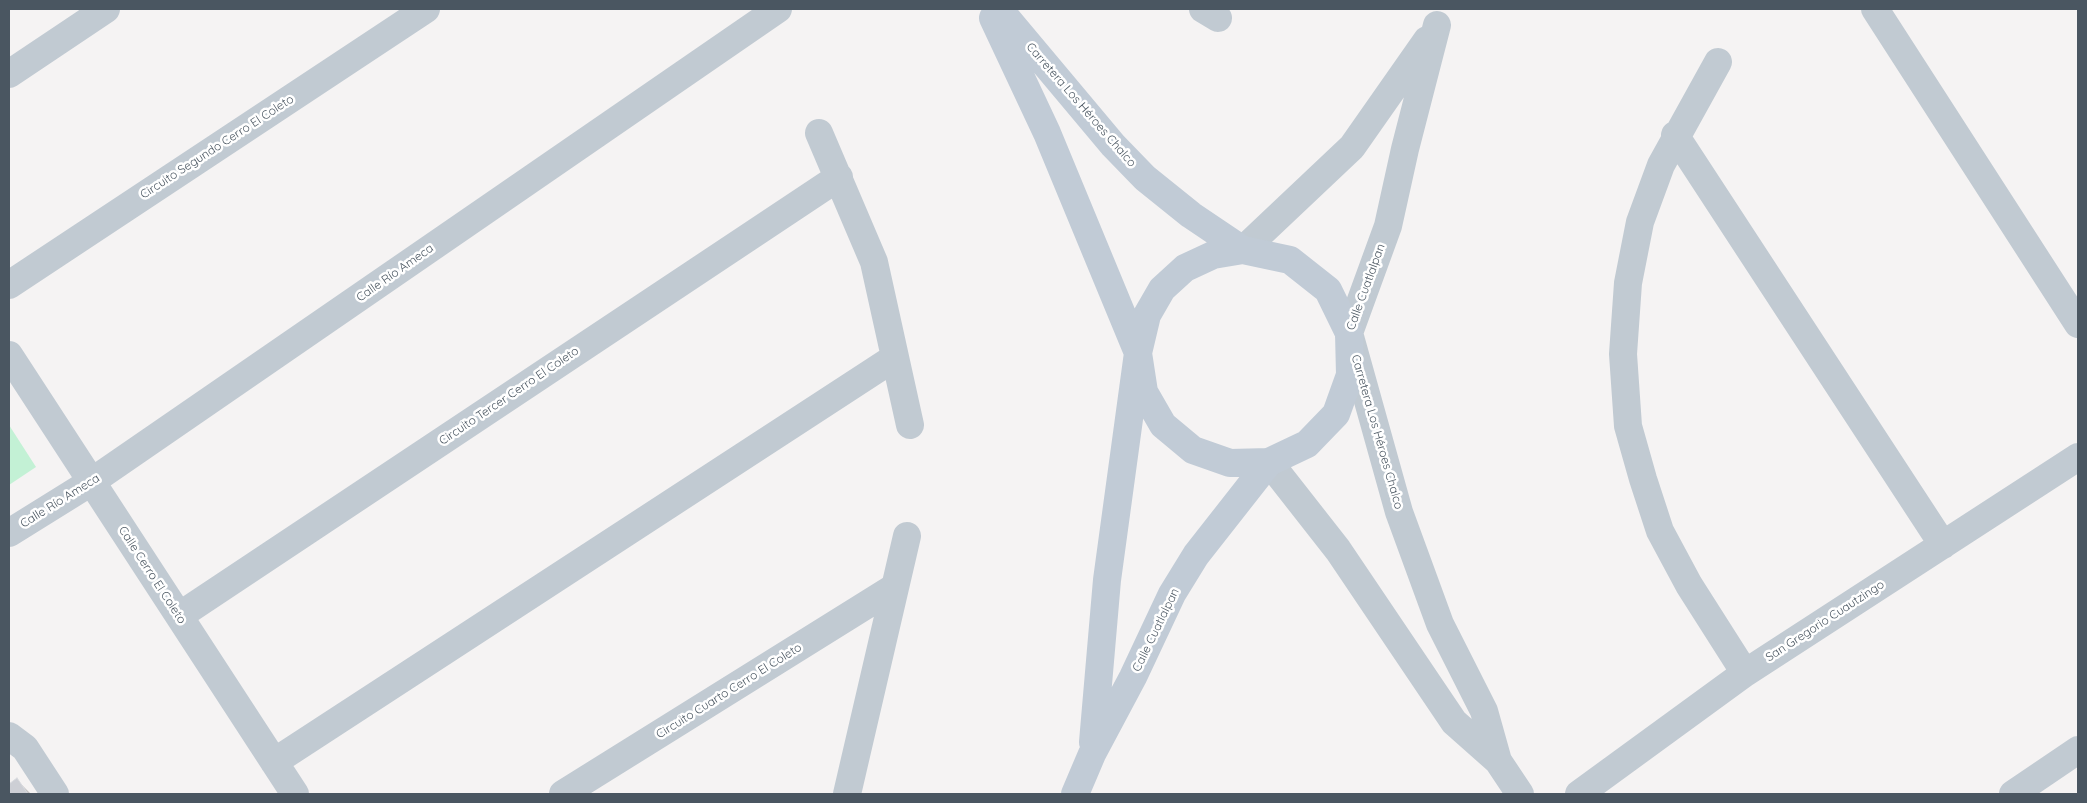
<!DOCTYPE html>
<html>
<head>
<meta charset="utf-8">
<style>
  body { margin:0 }
  #map { position:relative; width:2087px; height:803px; overflow:hidden; background:#f5f3f3; font-family:Quicksand,sans-serif }
  canvas { display:block }
  .frame { position:absolute; inset:0; border:10px solid #4a5661; pointer-events:none }
</style>
</head>
<body>
<div id="map">
<canvas width="2087" height="803"></canvas>
<div class="frame"></div>
</div>
<script>
const context = document.querySelector('canvas').getContext('2d');
context.lineJoin = 'round';
function fillPath(path, color) { context.fillStyle = color; context.fill(path, 'evenodd'); }
const poly = rows => new Path2D(rows.map(r => 'M' + r).join(''));
function trace(path, color, width, dash) { context.strokeStyle = color; context.lineWidth = width; context.lineCap = dash ? 'butt' : 'round'; context.setLineDash(dash || []); context.stroke(path); }
function label(font, color, halo, rows, align = 'center') {
  context.font = font + ' Quicksand,sans-serif'; context.lineWidth = 5; context.setLineDash([]); context.textBaseline = 'middle'; context.strokeStyle = halo; context.fillStyle = color; for (const [text, x, y, turn = 0] of rows) {
    context.save(); context.translate(x, y); context.rotate((+turn || 0) * Math.PI / 180); context.textAlign = isNaN(turn) ? turn : align; if (halo) context.strokeText(text, 0, 0); context.fillText(text, 0, 0); context.restore();
  }
}
fillPath(poly([
  [9,425,36,467,9,485]
]), '#c3f1d5');
fillPath(poly([
  [17,780,31,794,9,794,9,785]
]), '#0003');
const building = poly([
  [17,778,28,794,9,794,9,784,17,778]
]);
fillPath(building, '#cdcfd5');
trace(building, '#d7d9de', 1);
trace(poly([
  [1203,9,1218,18],
  [1875,9,2078,324],
  [1437,25,1405,149,1388,226,1349,333,1399,512,1440,624,1484,711,1498,761],
  [1718,62,1661,165,1640,222,1628,283,1623,354,1628,426,1643,479,1660,531,1689,585,1745,673],
  [9,74,106,9],
  [819,133,874,262,910,425],
  [1675,135,1943,545],
  [1243,250,1352,147,1427,40],
  [9,285,426,9],
  [9,355,295,794],
  [1269,462,1338,550,1454,722,1498,761,1520,794],
  [9,533,91,482,778,9],
  [179,616,839,177],
  [9,736,25,748,55,794],
  [274,762,894,358],
  [563,794,895,587],
  [847,794,907,536],
  [1579,794,1745,673,2078,457],
  [2013,794,2078,750]
]), '#c1cad2', 28);
trace(poly([
  [999,9,1113,145,1145,178,1191,215,1243,250,1290,260,1328,290,1349,333,1350,375,1336,414,1307,444,1269,462,1196,555,1172,594,1133,677,1092,754,1075,794],
  [993,18,1047,133,1138,353,1107,580,1093,742],
  [1243,250,1213,255,1185,268,1162,289,1147,315,1138,353,1144,392,1163,425,1193,450,1230,463,1269,462]
]), '#c1cbd6', 28);
label('12px', '#4a5661', '#fff', [
  ["Carretera Los Héroes Chalco",1081,105,49],
  ["Circuito Segundo Cerro El Coleto",217,147,-33],
  ["Calle Río Ameca",395,273,-35],
  ["Calle Cuatlalpan",1366,287,-70],
  ["Circuito Tercer Cerro El Coleto",509,396,-34],
  ["Carretera Los Héroes Chalco",1377,432,74],
  ["Calle Río Ameca",60,501,-32],
  ["Calle Cerro El Coleto",152,575,57],
  ["San Gregorio Cuautzingo",1825,621,-33],
  ["Calle Cuatlalpan",1156,630,-64],
  ["Circuito Cuarto Cerro El Coleto",729,691,-32]
]);
</script>
</body>
</html>
